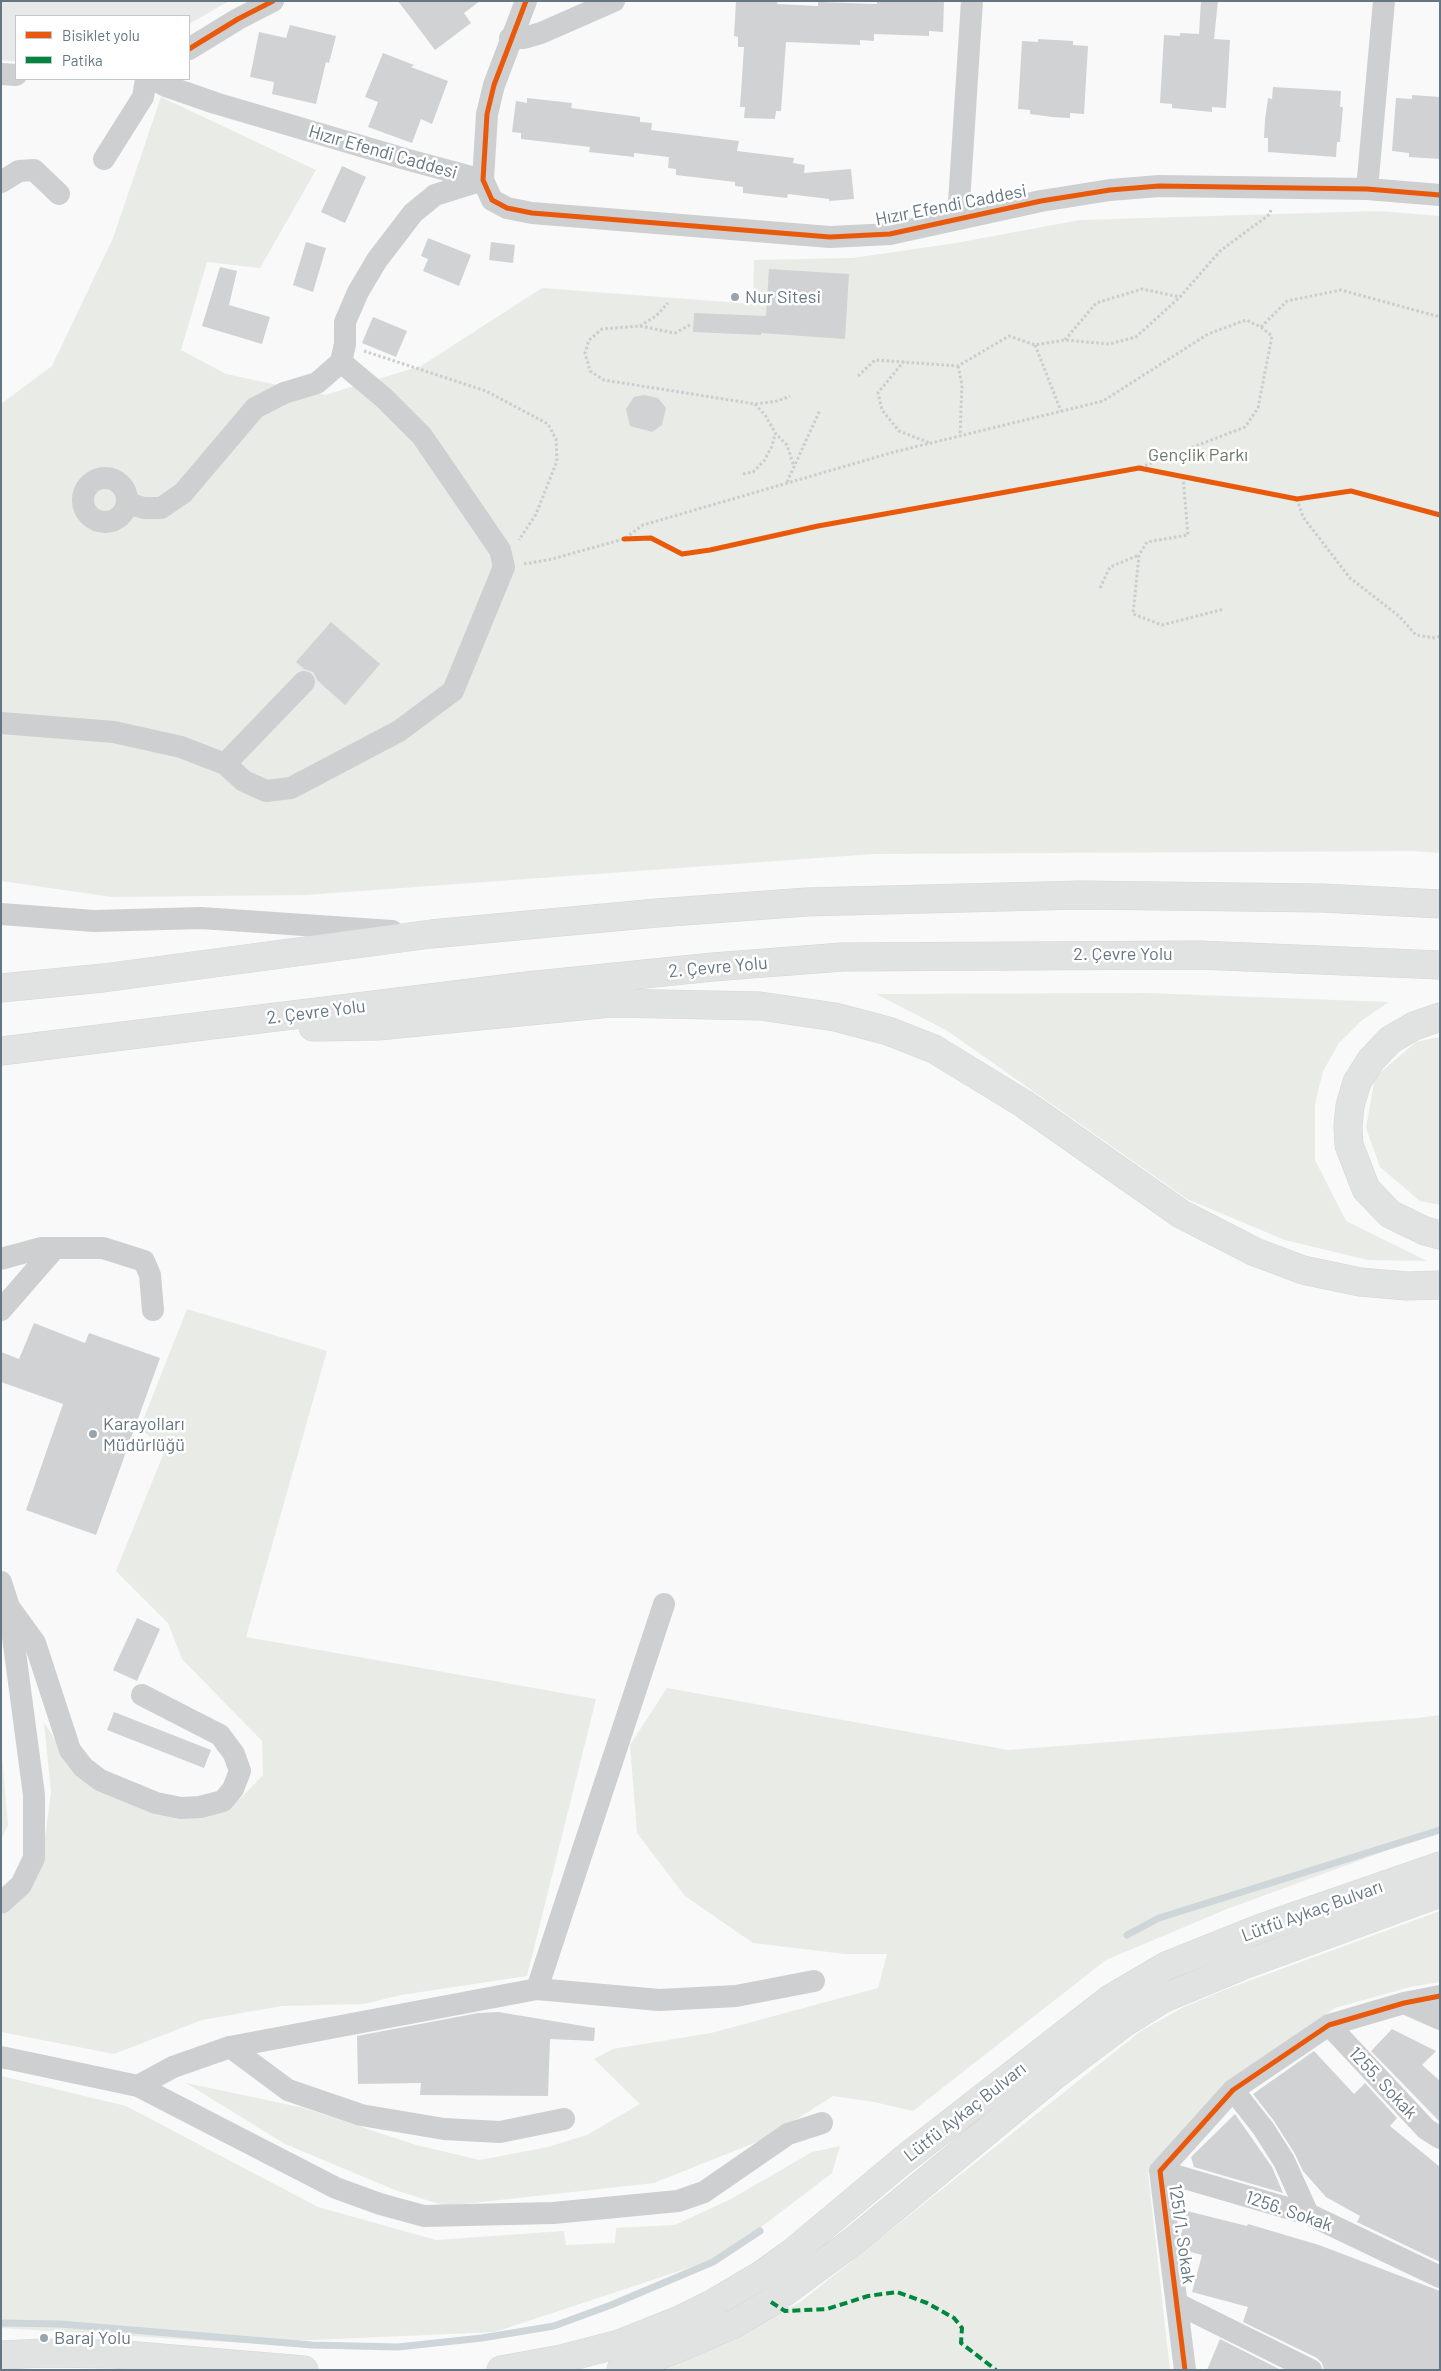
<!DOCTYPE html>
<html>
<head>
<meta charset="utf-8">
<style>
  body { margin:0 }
  #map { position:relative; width:1441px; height:2371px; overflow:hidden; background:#f9f9f9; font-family:Barlow,sans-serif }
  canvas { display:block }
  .frame { position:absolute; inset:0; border:2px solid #657683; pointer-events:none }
  .legend { position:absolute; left:15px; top:15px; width:175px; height:65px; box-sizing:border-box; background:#fff; border:1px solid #c1c8cd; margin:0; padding:6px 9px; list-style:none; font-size:15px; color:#657683 }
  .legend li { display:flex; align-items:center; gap:10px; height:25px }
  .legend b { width:25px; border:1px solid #c1c8cd }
</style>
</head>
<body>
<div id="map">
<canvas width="1441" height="2371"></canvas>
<div class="frame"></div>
<ul class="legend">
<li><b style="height:6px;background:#e8590c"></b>Bisiklet yolu</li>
<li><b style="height:6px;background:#00873e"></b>Patika</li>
</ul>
</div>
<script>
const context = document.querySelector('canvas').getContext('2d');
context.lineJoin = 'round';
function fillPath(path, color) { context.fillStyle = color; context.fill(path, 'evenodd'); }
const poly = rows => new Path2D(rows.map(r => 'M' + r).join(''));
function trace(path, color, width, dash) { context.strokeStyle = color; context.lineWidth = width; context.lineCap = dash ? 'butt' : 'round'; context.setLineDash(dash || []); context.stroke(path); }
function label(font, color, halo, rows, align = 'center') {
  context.font = font + ' Barlow,sans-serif'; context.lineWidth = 5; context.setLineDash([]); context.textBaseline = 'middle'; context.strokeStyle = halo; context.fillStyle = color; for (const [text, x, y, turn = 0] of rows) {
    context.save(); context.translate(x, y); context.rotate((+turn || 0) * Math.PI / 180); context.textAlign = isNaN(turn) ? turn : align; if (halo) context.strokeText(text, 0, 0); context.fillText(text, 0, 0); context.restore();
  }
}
fillPath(poly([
  [1,1,229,1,189,24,189,16,16,16,16,61,8,61,1,60]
]), '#e8e9e9');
fillPath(poly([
  [161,97,316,170,260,268,207,262,181,350,226,374,325,395,421,366,542,288,753,304,754,260,853,258,956,243,1080,220,1379,211,1440,216,1440,853,1413,851,873,854,305,895,112,897,1,881,1,404,52,366,113,238],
  [1146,993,1389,1002,1361,1021,1339,1043,1323,1071,1315,1104,1315,1160,1346,1221,1427,1261,1368,1260,1285,1240,1187,1199,946,1030,876,994],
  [1440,1037,1440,1205,1420,1201,1380,1167,1366,1128,1375,1077,1416,1042],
  [187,1309,327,1351,246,1637,596,1699,527,1976,401,1995,364,2004,282,2006,202,2020,114,2054,1,2032,1,1915,27,1894,45,1837,51,1792,44,1722,70,1764,218,1812,240,1799,263,1775,262,1741,182,1659,168,1623,116,1571,165,1450,140,1428],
  [667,1688,1008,1750,1418,1718,1440,1715,1440,1831,1227,1909,1106,1960,913,2111,874,2102,833,2096,769,2137,654,2183,445,2206,395,2190,285,2144,186,2083,304,2108,416,2145,480,2160,548,2147,587,2135,640,2104,594,2059,613,2049,711,2033,878,1988,887,1954,845,1954,753,1943,685,1896,637,1833,630,1745],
  [1,1744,8,1825,1,1840],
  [1440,1911,1440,1982,1410,1987,1335,2008,1224,2085,1148,2173,1170,2370,656,2370,686,2359,799,2303,1141,2031,1182,2008,1224,1990],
  [1,2076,126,2106,318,2207,436,2240,564,2231,566,2245,615,2243,616,2228,675,2225,731,2199,812,2152,840,2146,832,2173,722,2257,495,2332,244,2343,1,2328]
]), '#e8ebe6');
trace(poly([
  [1127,1935,1159,1918,1440,1830],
  [1,2323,60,2324,312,2345,398,2347,482,2338,554,2326,611,2305,713,2262,760,2231]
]), '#ced6d9', 7);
fillPath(poly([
  [398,1,480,1,464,13,471,23,435,50],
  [736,1,778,1,777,4,818,6,818,2,877,4,877,1,944,1,943,32,929,31,929,36,874,34,874,41,860,40,860,45,786,42,781,111,776,111,775,119,744,118,745,107,740,107,744,47,738,47,738,37,734,36],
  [1201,1,1218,1,1214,39,1230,40,1226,108,1212,107,1212,112,1172,108,1172,104,1160,103,1164,35,1180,36,1180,33,1199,34],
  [290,25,336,36,329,63,326,62,316,104,272,94,274,82,250,77,259,32,286,38],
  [1038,39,1073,41,1073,45,1088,46,1084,114,1070,113,1070,118,1052,117,1030,114,1030,110,1018,109,1022,41,1038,42],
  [383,53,414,65,411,67,448,81,432,124,421,119,412,143,368,127,378,102,365,97],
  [1273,87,1341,91,1340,107,1343,107,1340,142,1337,142,1336,157,1268,152,1268,138,1264,138,1265,120,1268,98,1272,99],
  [1412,95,1440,97,1440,159,1409,157,1409,153,1392,151,1396,98,1412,99],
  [527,98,572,103,571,108,640,117,640,122,652,123,651,130,739,141,737,151,794,158,793,163,805,165,804,173,851,169,854,199,829,201,829,199,788,194,787,198,743,193,743,187,735,186,735,182,676,175,676,169,668,168,669,157,634,153,634,157,589,152,590,147,521,139,521,133,512,132,516,101,527,103],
  [342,166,366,177,345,223,321,212],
  [428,238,471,255,459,286,423,271,428,259,421,256],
  [306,242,326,248,313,292,293,285],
  [491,242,515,245,513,263,489,260],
  [220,267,237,271,229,305,270,317,262,344,202,326],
  [769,269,849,274,845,339,761,333,761,335,693,332,694,313,766,316],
  [373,317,407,331,396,357,362,343],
  [644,395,658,398,666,408,662,425,652,432,630,426,626,409,634,397],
  [331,622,380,664,345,705,317,680,313,672,304,669,296,662],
  [34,1323,85,1343,89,1333,160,1358,96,1535,26,1510,63,1404,1,1382,1,1352,19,1359],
  [137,1618,160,1629,137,1681,113,1670],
  [114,1712,211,1750,204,1768,107,1730],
  [498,2012,595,2028,594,2041,550,2039,548,2096,420,2095,421,2083,358,2084,357,2036,478,2013],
  [1392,2029,1436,2051,1422,2065,1440,2081,1440,2122,1371,2051],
  [1314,2051,1354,2094,1365,2083,1397,2118,1390,2126,1440,2167,1440,2262,1357,2222,1360,2216,1326,2197,1303,2171,1295,2154,1274,2121,1253,2094],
  [1235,2114,1272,2167,1283,2193,1194,2167,1191,2157],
  [1187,2211,1247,2226,1248,2224,1319,2245,1440,2291,1440,2370,1324,2370,1322,2363,1317,2358,1243,2322,1248,2307,1192,2292,1202,2255,1183,2250,1181,2235],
  [1220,2339,1281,2370,1207,2370]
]), '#d0d2d3');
const major = poly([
  [1,2355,44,2353,114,2354,304,2370],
  [501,2370,561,2359,619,2344,677,2321,712,2304,761,2275,793,2252,903,2160,1110,1999,1166,1966,1261,1928,1440,1866],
  [621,2370,681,2347,734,2324,771,2302,855,2240,1055,2075,1124,2023,1164,1998,1241,1966,1440,1893]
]);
const highway = poly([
  [1,988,103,978,431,934,657,913,807,902,1081,895,1322,898,1440,904],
  [1440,1017,1414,1026,1390,1040,1371,1060,1357,1082,1350,1106,1348,1126,1349,1145,1366,1189,1390,1214,1425,1231,1440,1235],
  [313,1027,378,1026,611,1003,760,1006,835,1017,888,1031,934,1049,1024,1104,1181,1214,1255,1252,1303,1270,1360,1282,1407,1286,1440,1285],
  [1,1051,527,986,713,967,842,957,1199,955,1440,965]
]);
trace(major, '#d5d6d7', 29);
trace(highway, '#d5d6d6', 29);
trace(poly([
  [690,325,675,333,640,326,602,329,589,340,585,353,590,371,604,380,755,404,778,401,790,396],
  [640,326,656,316,668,303],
  [1261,327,1287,301,1341,290,1440,317],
  [1065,340,1096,303,1142,289,1180,297],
  [1035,345,1061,411],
  [364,351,486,391,548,424,556,439,557,461,536,514,519,540],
  [904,361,878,393,882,410,899,431,930,443],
  [958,366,962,385,960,436],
  [858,376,875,360,958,366,1009,336,1035,345,1065,340,1109,344,1136,337,1180,297,1220,251,1270,214,1271,209],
  [755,404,765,415,776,434,787,445,794,467],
  [743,474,753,472,764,461,772,446,775,434],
  [1183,477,1188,535,1147,542,1139,555,1133,614,1162,625,1224,609],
  [787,482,820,410],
  [1297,499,1303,517,1350,578,1399,616,1416,635,1435,638,1440,636],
  [524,564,552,559,624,539,643,525,894,452,1103,401,1208,334,1246,320,1261,327,1272,336,1258,408,1245,427,1139,468],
  [1100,588,1110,567,1139,555]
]), '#cbcccd', 3, [2.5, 2.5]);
trace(poly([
  [526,1,494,85,487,114,483,180,492,200,507,208,532,213,830,237,890,234,1041,201,1110,190,1159,186,1367,189,1440,195],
  [510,38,524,38,541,33,614,1],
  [189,49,238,19,273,1],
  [1,74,16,75],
  [153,79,166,86,215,103,405,159,483,180],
  [104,159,143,97,146,79],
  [1,182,19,171,34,170,59,194],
  [1367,189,1384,1],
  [958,218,972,1],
  '83 500a22 22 0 1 1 44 0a22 22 0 1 1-44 0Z',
  [127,503,144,508,161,508,183,493,255,408,284,393,317,383,341,362,345,344,345,322,358,292,377,260,413,213,435,195,483,180],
  [1,723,114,732,181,747,225,764,244,781,266,791,291,788,399,731,453,691,504,567,500,550,422,436,384,398,341,362],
  [225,764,304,682],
  [1,914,94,921,201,918,392,931],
  [1,1259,41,1248,103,1248,144,1261,150,1275,153,1310],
  [1,1310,55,1248],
  [1,1582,9,1607,34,1795,34,1858,21,1885,1,1903],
  [9,1607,35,1643,70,1750,83,1767,100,1780,156,1803,181,1808,200,1807,223,1801,233,1789,240,1771,234,1754,220,1735,142,1695],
  [537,1989,659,2000,736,1996,814,1981],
  [1404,2003,1440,2019],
  [1329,2025,1426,2129,1440,2138],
  [230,2047,288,2090,361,2115,444,2129,500,2132,564,2119],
  [1,2057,138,2086,336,2188,380,2204,424,2216,553,2213,678,2201,704,2192,788,2134,822,2123],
  [138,2086,173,2067,230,2047,537,1989,664,1604],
  [1233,2090,1263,2128,1284,2161,1308,2214],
  [1160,2171,1308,2214,1440,2277],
  [1178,2304,1311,2370],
  [1185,2370,1160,2171,1233,2090,1329,2025,1404,2003,1440,1996]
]), '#cecfd0', 22);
trace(major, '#e1e2e2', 28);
trace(highway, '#e1e2e2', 28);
trace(poly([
  [771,2302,785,2311,827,2309,868,2296,897,2292,927,2303,954,2318,962,2328,961,2343,996,2370]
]), '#00873e', 4, [8, 4]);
trace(poly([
  [526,1,494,85,487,114,483,180,492,200,507,208,532,213,830,237,890,234,1041,201,1110,190,1159,186,1367,189,1440,195],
  [189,49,238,19,273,1],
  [624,539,651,538,682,554,710,550,818,526,1139,468,1297,499,1351,491,1440,515],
  [1185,2370,1160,2171,1233,2090,1329,2025,1404,2003,1440,1996]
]), '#e8590c', 5);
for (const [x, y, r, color] of [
  [735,297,5,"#99a4ac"],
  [93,1434,5,"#99a4ac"],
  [44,2338,5,"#99a4ac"]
]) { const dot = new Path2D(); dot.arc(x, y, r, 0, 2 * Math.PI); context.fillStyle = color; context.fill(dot); trace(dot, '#fff', 2); }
label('18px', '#657683', '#fff', [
  ["Hızır Efendi Caddesi",383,152,16],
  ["Hızır Efendi Caddesi",951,205,-11],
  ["2. Çevre Yolu",1123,954],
  ["2. Çevre Yolu",718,967,-5],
  ["2. Çevre Yolu",316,1012,-7],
  ["Lütfü Aykaç Bulvarı",1312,1911,-20],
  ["1255. Sokak",1383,2083,47],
  ["Lütfü Aykaç Bulvarı",965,2112,-38],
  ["1256. Sokak",1289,2211,19],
  ["1251/1. Sokak",1182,2234,82]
]);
label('18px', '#657683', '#fff', [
  ["Nur Sitesi",745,297],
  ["Karayolları",103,1424],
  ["Müdürlüğü",103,1445],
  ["Baraj Yolu",54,2338]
], 'left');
label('18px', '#687a64', '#fff', [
  ["Gençlik Parkı",1198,455]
]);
</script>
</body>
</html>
